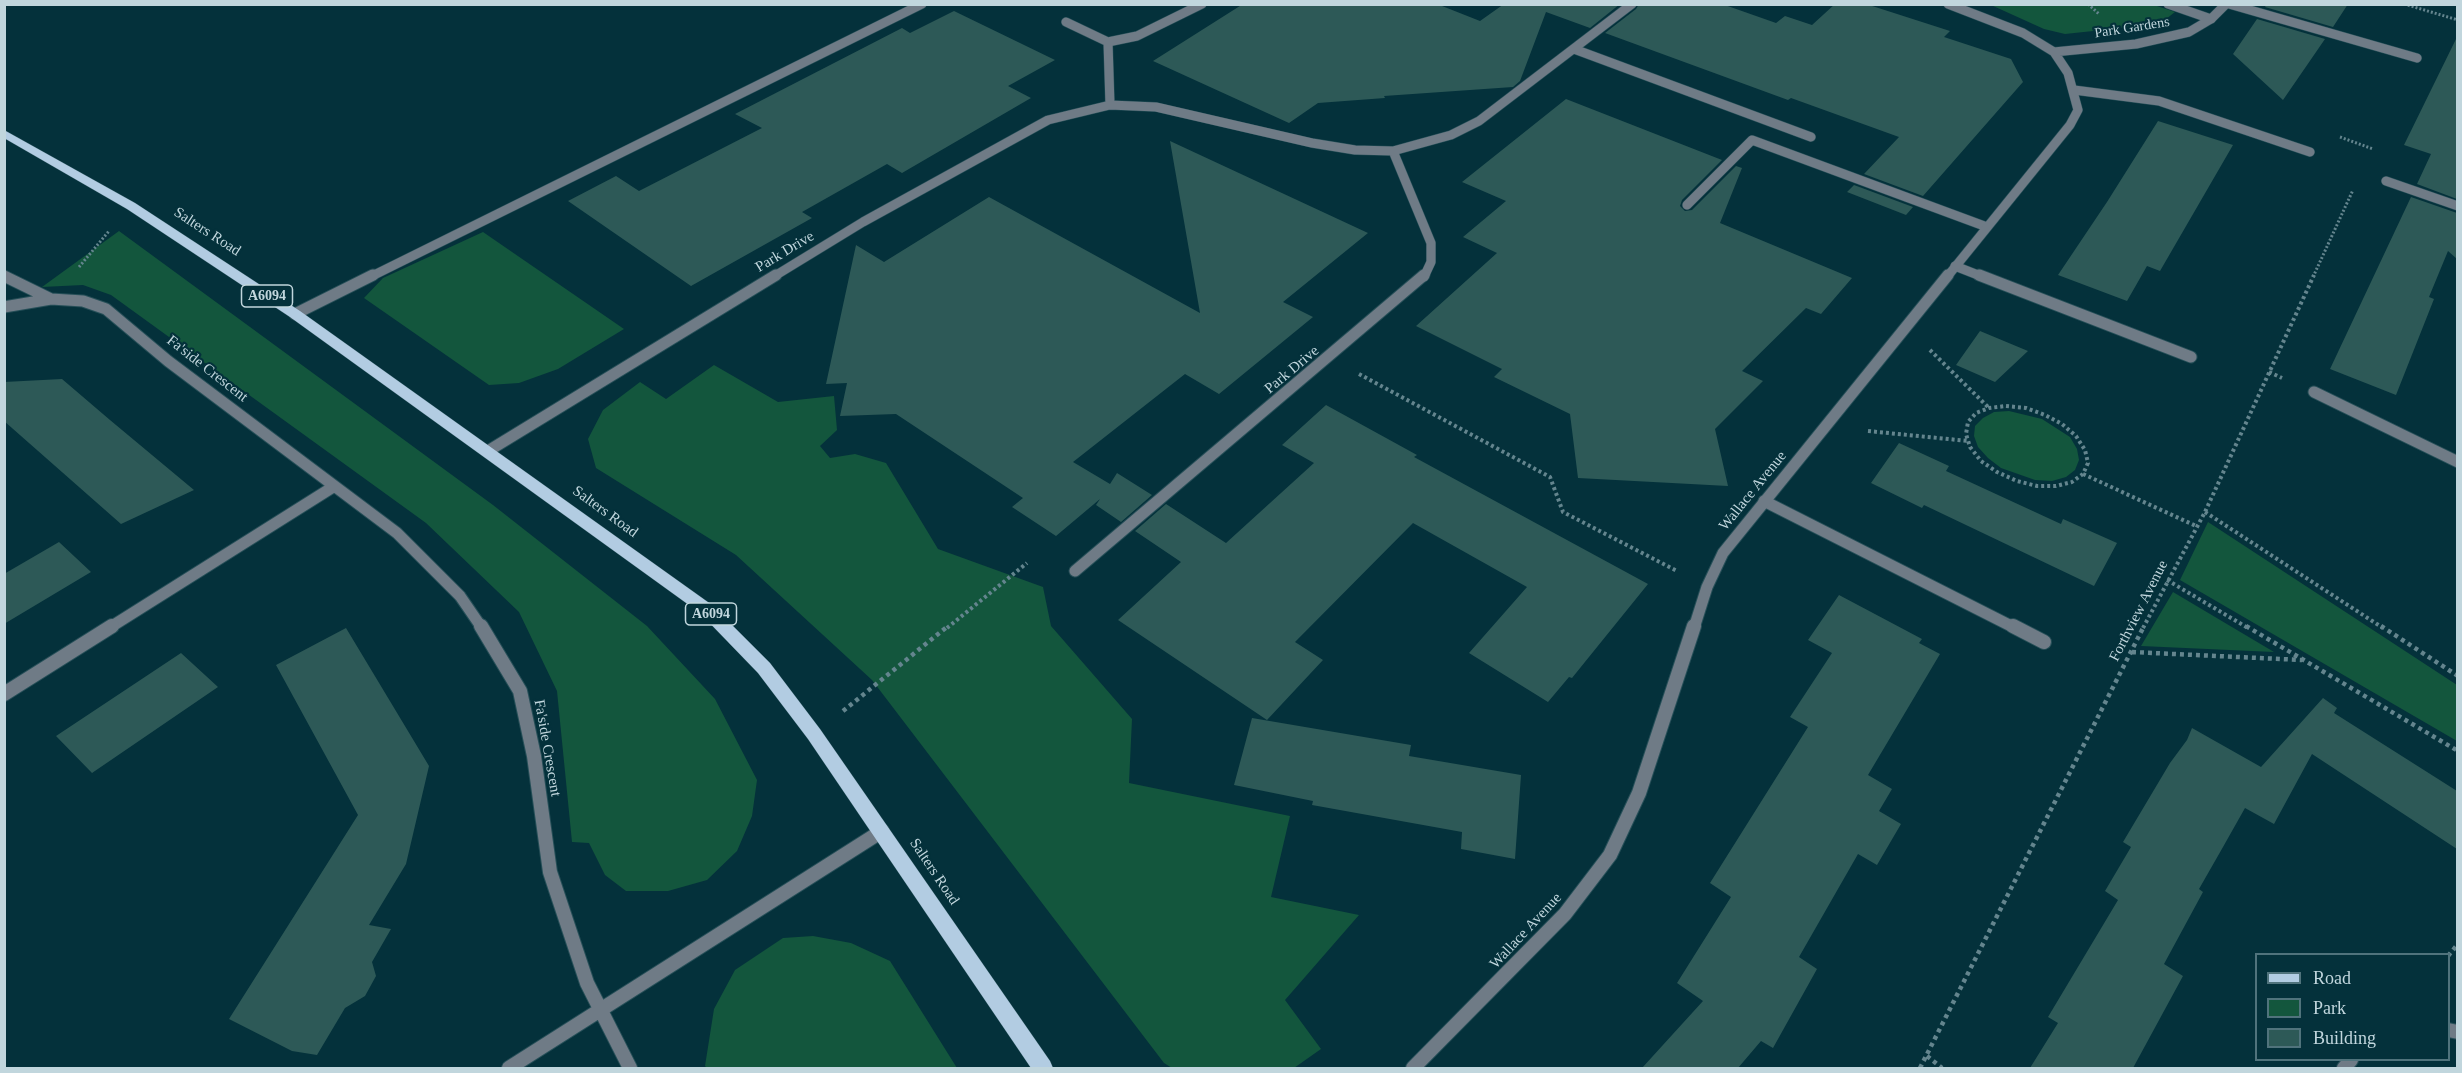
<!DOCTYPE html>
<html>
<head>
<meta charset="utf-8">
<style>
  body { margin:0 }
  #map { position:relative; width:2462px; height:1073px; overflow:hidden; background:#04313b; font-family:Georgia,serif }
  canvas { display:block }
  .frame { position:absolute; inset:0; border:6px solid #c1d6dd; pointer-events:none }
  .legend { position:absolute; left:2255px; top:953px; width:195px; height:108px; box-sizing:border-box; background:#04313b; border:2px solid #50737c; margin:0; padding:8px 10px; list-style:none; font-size:18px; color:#c1d6dd }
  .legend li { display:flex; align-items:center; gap:12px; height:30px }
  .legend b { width:30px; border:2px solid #50737c }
</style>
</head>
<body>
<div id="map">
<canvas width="2462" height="1073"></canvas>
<div class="frame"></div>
<ul class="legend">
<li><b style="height:8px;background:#b2cce2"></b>Road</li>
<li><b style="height:16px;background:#13563d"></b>Park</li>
<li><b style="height:16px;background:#2d5957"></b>Building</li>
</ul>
</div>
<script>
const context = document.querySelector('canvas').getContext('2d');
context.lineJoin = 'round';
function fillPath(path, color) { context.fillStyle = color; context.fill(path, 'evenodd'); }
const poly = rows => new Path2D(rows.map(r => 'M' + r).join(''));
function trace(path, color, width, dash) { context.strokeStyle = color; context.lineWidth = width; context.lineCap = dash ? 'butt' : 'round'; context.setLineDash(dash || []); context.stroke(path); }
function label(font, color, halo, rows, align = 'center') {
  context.font = font + ' Georgia,serif'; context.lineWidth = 4.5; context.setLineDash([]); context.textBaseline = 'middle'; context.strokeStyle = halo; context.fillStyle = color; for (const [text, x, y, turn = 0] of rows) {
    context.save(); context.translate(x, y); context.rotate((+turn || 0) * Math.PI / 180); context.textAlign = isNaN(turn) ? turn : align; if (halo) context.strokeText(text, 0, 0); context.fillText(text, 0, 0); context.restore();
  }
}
fillPath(poly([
  [2151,4,2175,12,2166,19,2140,26,2065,34,2044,29,1991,5],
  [119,231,493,505,647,626,715,699,757,780,752,816,737,851,707,880,668,891,626,891,605,875,589,843,572,842,557,691,519,612,426,523,111,295,83,285,42,287],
  [483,232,624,329,558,369,519,383,489,385,364,298,383,278],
  [714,365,778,402,834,396,837,430,820,446,830,458,855,454,886,463,938,549,1043,587,1051,626,1132,719,1129,783,1290,816,1271,897,1359,915,1285,1000,1321,1049,1294,1068,1172,1068,1164,1063,872,680,736,555,596,468,588,439,603,410,640,382,666,399],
  [2009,411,2042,419,2070,437,2077,449,2079,460,2075,470,2066,477,2052,481,2035,480,2001,468,1988,458,1978,447,1974,436,1975,426,1983,418,1994,412],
  [2208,522,2457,685,2457,741,2180,580],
  [2173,592,2274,652,2141,646],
  [813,936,851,943,890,961,957,1068,707,1068,705,1066,714,1009,735,970,783,938]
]), '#13563d');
fillPath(poly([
  [1243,4,1437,4,1480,21,1504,4,1620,4,1590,28,1546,12,1520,81,1513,87,1384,96,1385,98,1318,103,1289,123,1153,61],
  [1639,4,1722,4,1776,23,1785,16,1812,25,1835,4,1866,4,1950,31,1944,37,2011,59,2023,82,1923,196,1864,174,1899,137,1791,98,1788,100,1605,33,1636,9],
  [2267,4,2348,4,2333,27,2265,7],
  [954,11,1055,60,1008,86,1031,98,902,173,887,164,802,212,812,218,691,286,568,201,616,176,639,191,762,128,735,114,902,28,910,33],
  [2257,19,2325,39,2283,100,2233,54],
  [2457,37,2457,199,2417,184,2431,154,2404,145],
  [1566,99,1722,160,1682,200,1680,206,1685,211,1692,210,1736,166,1742,168,1720,223,1852,278,1821,314,1806,308,1742,371,1763,381,1715,429,1728,486,1578,478,1570,414,1494,377,1502,369,1416,326,1497,253,1463,237,1506,201,1462,182],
  [2158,121,2233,145,2160,271,2147,266,2127,301,2058,275,2107,202],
  [1170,141,1368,233,1283,302,1313,317,1219,394,1185,374,1073,462,1110,484,1117,473,1152,495,1121,522,1096,505,1100,499,1056,536,1012,507,1023,498,896,414,840,416,847,383,826,384,856,245,884,262,989,197,1200,313],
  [1854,185,1913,207,1906,215,1847,192],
  [2411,197,2457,213,2457,259,2448,251,2429,297,2434,299,2396,395,2330,369],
  [1980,331,2028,351,1995,382,1956,365],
  [62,379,110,420,194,490,121,524,4,421,4,382],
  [1326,405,1417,455,1414,457,1648,584,1572,678,1569,677,1548,702,1469,653,1527,587,1413,523,1295,642,1323,660,1267,720,1118,620,1181,562,1135,531,1166,504,1226,543,1314,463,1282,445],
  [1899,443,1949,466,1946,471,2061,524,2063,519,2117,543,2094,586,1924,505,1922,508,1871,483],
  [59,542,91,572,4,624,4,574],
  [1839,595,1922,639,1919,643,1940,654,1868,775,1892,789,1879,811,1901,824,1877,865,1858,854,1799,957,1817,969,1773,1048,1761,1041,1738,1068,1642,1068,1703,1001,1677,983,1731,897,1710,883,1808,727,1790,717,1832,653,1808,640],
  [346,628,429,766,406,864,369,925,391,929,372,962,376,976,365,996,345,1008,317,1055,292,1051,229,1019,358,815,276,665],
  [181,653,218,687,92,773,56,736],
  [2323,698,2337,708,2334,713,2457,791,2457,849,2312,754,2274,824,2245,808,2223,847,2199,889,2203,892,2164,964,2183,976,2133,1068,2030,1068,2058,1023,2048,1017,2118,900,2105,891,2131,847,2123,842,2170,763,2187,740,2192,728,2261,767],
  [1252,718,1411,745,1409,756,1521,775,1515,859,1461,849,1462,832,1312,805,1313,801,1234,785]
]), '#2d5957');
const serviceFar2 = poly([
  [2168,4,2211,19],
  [2229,4,2417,58],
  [1574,49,1811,137],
  [2074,90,2159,101,2310,152],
  [1687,205,1752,140,1987,227],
  [1955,266,1983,277],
  [370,277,922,4]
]);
const serviceFar1 = poly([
  [1979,275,2191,357],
  [295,314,373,275],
  [2314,392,2458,462],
  [1764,501,2015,628]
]);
const service = poly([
  [2013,626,2044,642]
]);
const minorFar2 = poly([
  [1066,22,1108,42,1110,105],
  [1108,42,1137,36,1202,4],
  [2054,52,2136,44,2189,32,2211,19,2226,4],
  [1393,151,1431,243,1431,262,1424,277],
  [2386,181,2458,206],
  [773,277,863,222,1048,120,1110,105,1156,107,1312,143,1355,150,1393,151,1451,135,1479,121,1632,4],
  [1947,277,2070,125,2078,110,2068,73,2054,52,2023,33,1948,4]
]);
const minorFar1 = poly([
  [4,276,51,299],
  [4,307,51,299,83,301,106,309,168,361,397,533,460,596,482,628],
  [488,451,776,275],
  [1075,571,1424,275],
  [109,628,333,487],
  [1694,628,1707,587,1723,553,1948,275]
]);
const minor = poly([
  [481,626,520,691,534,756,550,872,587,983,630,1068],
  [4,694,112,626],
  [2448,1030,2458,1032],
  [509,1068,882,831],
  [1413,1068,1565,914,1610,855,1639,793,1694,626],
  [2344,1068,2351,1060]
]);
const primary = poly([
  [4,130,135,203,300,311,712,605,770,663,820,729,1050,1061,1053,1068,1031,1068,808,739,758,673,700,613,290,317,127,209,4,138,4,130]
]);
trace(serviceFar2, '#264f58', 10);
trace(serviceFar1, '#264f58', 13);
trace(service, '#264f58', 16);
trace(minorFar2, '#264f58', 10);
trace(minorFar1, '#264f58', 13);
trace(minor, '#264f58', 16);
trace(primary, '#264f58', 1);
trace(poly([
  [2088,4,2099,14],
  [2404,4,2458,20],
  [2340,137,2373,149],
  [79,267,109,231],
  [2313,277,2353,190]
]), '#64858e', 3, [2, 2]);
trace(poly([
  [1930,350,1989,408],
  [2269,372,2282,378],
  [1359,374,1550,477,1563,512,1677,571],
  [2006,406,2026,408,2045,415,2062,424,2076,436,2085,450,2088,463,2083,474,2072,482,2056,486,2037,486,2017,481,1997,472,1981,461,1970,447,1966,434,1968,422,1976,413,1989,408,2006,406],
  [1868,431,1968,441],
  [2083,474,2196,526],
  [2205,512,2383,628],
  [2167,580,2248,628],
  [947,628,1027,563],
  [2143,628,2205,512,2314,275]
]), '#64858e', 4, [3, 3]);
trace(poly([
  [2246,626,2458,751],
  [2381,626,2458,676],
  [2132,652,2302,660],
  [843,711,948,626],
  [2448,956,2458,944],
  [1927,1056,1942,1068],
  [1920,1068,2144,626]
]), '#64858e', 4.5, [4, 4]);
trace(serviceFar2, '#6f7b86', 9);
trace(serviceFar1, '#6f7b86', 11);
trace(service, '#6f7b86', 14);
trace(minorFar2, '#6f7b86', 9);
trace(minorFar1, '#6f7b86', 11);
trace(minor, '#6f7b86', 14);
fillPath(primary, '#b2cce2');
label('14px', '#c1d6dd', '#04313b', [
  ["Park Gardens",2132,28,-9]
]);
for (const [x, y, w] of [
  [267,296,51],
  [711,614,51]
]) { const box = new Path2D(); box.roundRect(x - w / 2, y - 11, w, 22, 4.5); context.fillStyle = '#04313b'; context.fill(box); trace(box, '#c1d6dd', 1.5); }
label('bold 14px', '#c1d6dd', null, [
  ["A6094",267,296],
  ["A6094",711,614]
]);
label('15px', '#c1d6dd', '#04313b', [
  ["Salters Road",207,232,33],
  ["Park Drive",785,252,-31],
  ["Fa'side Crescent",207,369,38],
  ["Park Drive",1292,370,-40],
  ["Wallace Avenue",1753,491,-51],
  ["Salters Road",605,512,36],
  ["Forthview Avenue",2139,611,-63],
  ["Fa'side Crescent",547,748,80],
  ["Salters Road",934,872,56],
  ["Wallace Avenue",1526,931,-47]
]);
</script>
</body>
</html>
